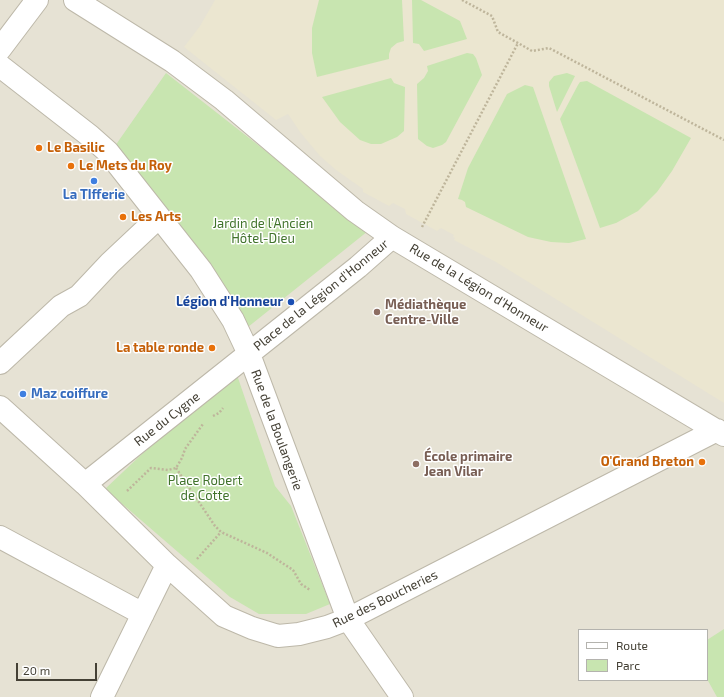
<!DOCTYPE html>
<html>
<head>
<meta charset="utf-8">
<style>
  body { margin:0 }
  #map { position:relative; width:724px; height:697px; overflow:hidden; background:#f2f0e6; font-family:"Exo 2",sans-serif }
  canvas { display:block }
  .legend { position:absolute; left:578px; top:629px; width:130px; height:52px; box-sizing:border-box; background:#fff; border:1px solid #b4b3ae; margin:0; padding:5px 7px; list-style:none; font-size:12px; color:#444035 }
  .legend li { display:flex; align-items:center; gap:8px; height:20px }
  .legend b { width:20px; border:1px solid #b4b3ae }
  .scale { position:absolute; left:16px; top:663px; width:81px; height:18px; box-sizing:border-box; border:2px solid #444035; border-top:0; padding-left:5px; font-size:12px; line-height:14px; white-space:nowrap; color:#444035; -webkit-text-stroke:3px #fff; paint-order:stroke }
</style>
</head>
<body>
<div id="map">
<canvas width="724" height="697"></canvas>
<ul class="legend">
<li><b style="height:5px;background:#fff"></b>Route</li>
<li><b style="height:11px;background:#c8e5b0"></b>Parc</li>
</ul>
<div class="scale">20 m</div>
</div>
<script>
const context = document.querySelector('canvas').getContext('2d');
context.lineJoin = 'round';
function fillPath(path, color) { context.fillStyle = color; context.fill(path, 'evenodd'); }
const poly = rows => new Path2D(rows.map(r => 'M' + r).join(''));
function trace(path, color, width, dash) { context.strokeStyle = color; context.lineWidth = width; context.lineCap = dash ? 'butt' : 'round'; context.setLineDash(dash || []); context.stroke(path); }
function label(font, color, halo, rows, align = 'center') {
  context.font = font + ' "Exo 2",sans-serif'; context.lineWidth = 3; context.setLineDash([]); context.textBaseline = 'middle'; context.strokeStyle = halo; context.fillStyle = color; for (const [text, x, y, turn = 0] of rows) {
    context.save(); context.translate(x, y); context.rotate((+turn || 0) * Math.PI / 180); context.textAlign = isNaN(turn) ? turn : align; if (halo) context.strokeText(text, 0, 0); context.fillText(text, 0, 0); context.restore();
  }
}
fillPath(poly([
  [0,0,724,0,724,697,0,697],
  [579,630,707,630,707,680,579,680]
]), '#e6e2d4');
fillPath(poly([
  [215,0,724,0,724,403,496,262,454,240,455,238,453,237,454,235,441,228,437,231,406,214,405,209,393,203,389,206,363,192,363,189,336,170,320,156,300,132,288,114,276,120,184,47,200,26]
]), '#ebe6d0');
fillPath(poly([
  [319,0,402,0,404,41,397,43,391,48,389,54,389,59,317,77,312,53,312,28],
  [412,0,421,0,460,21,467,39,424,51,419,44,413,43],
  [467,53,473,54,476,58,482,75,446,142,442,145,433,148,427,146,418,139,417,84,424,78,428,71,427,66],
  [166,73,368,231,248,327,115,146],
  [567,73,575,76,557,112,549,86,549,82,554,76],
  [391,78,394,83,405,87,404,131,397,137,381,144,371,144,360,140,340,122,322,97],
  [587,81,691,138,672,171,657,192,638,211,616,223,600,228,560,119,578,85,580,82],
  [525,85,533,87,586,239,569,243,551,242,528,237,466,207,465,202,462,200,458,199,468,168,507,94],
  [237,375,275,486,291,506,330,604,306,614,259,614,230,597,105,489,142,454],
  [724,629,724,697,717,697,707,679,707,640]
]), '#c8e5b0');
const street = poly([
  [75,0,172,61,224,100,355,211,392,237,724,435],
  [0,49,37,0],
  [0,66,90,136,108,152,201,270,233,320,249,354,348,619,402,697],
  [0,363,61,306,79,296,110,263,159,217],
  [0,407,85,484,167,565,224,616,252,628,278,636,299,634,327,627,348,619,717,430],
  [85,484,358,267,392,237],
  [0,537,143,614],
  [102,697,167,565]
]);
trace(street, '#bdb8a9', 24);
trace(poly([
  [462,0,492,16,498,32,518,43,532,51,549,48,724,140],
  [422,227,518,43],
  [213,416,219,413,223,408],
  [176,468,215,526,221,532,267,553,293,570,301,584,310,590],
  [127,491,151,468,168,470,176,468,182,458,185,449,203,424],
  [197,559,221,532]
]), '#beb59b', 2.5, [2, 2]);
trace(street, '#fff', 22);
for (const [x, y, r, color] of [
  [39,148,4,"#e8710a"],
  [71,166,4,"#e8710a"],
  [94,181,4,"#3f7fe0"],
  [123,217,4,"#e8710a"],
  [291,302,4,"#1a4fb4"],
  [377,312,4,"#8d6e63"],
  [212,348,4,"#e8710a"],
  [23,394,4,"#3f7fe0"],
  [702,462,4,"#e8710a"],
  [416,464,4,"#8d6e63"]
]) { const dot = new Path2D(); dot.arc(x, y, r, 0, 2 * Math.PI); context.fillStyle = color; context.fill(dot); trace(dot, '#fff', 1.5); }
label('bold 13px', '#c56008', '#fff', [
  ["Le Basilic",47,148],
  ["Le Mets du Roy",79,166],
  ["Les Arts",131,217],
  ["La table ronde",204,348,"right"],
  ["O'Grand Breton",694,462,"right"]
], 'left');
label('bold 13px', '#366cbe', '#fff', [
  ["La TIfferie",94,195],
  ["Maz coiffure",31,394,"left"]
]);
label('13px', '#40732b', '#fff', [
  ["Jardin de l'Ancien",263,224],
  ["Hôtel-Dieu",263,239],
  ["Place Robert",205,481],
  ["de Cotte",205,496]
]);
label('13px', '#444035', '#fff', [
  ["Rue de la Légion d'Honneur",479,288,31],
  ["Place de la Légion d'Honneur",321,295,-39],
  ["Rue du Cygne",167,419,-38],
  ["Rue de la Boulangerie",277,430,70],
  ["Rue des Boucheries",385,599,-26]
]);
label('bold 13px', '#164399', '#fff', [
  ["Légion d'Honneur",283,302]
], 'right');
label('bold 13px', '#785e54', '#fff', [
  ["Médiathèque",385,305],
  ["Centre-Ville",385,320],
  ["École primaire",424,457],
  ["Jean Vilar",424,472]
], 'left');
</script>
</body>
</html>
